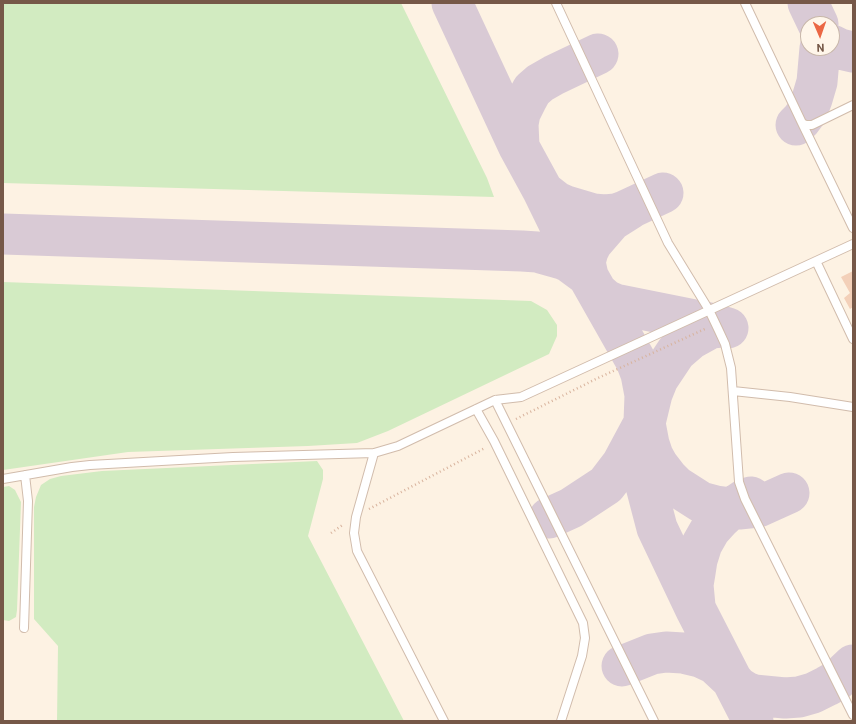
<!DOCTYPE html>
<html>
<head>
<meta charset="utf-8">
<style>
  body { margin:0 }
  #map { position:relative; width:856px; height:724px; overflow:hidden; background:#fdf2e3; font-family:Roboto,sans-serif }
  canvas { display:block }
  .frame { position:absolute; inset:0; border:4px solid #765848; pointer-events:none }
  .north { position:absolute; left:800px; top:16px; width:40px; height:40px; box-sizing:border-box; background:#fff6ea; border:1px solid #c8b7a9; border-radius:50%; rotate:178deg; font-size:11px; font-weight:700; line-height:16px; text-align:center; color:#765848 }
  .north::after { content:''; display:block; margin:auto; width:14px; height:18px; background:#eb6744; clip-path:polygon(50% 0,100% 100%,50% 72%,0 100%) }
</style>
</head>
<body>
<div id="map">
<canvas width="856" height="724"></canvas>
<div class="frame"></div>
<div class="north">N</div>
</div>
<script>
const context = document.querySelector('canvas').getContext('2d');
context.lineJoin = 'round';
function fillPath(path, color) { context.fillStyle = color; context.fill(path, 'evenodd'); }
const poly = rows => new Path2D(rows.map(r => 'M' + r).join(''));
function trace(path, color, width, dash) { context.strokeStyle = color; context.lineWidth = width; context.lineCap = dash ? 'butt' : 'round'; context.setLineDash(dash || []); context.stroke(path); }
fillPath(poly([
  [3,3,401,3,487,178,494,197,3,183],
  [3,282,531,301,547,310,557,325,557,336,549,354,388,431,357,443,308,446,128,452,3,470],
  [317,461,323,470,323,479,308,536,404,721,57,721,58,646,34,619,34,507,36,497,41,485,50,479,61,476,102,471],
  [9,486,15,490,21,502,17,610,16,617,9,621,3,620,3,487]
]), '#d2ebc1');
trace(poly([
  [452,3,519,147,543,191,564,234,636,361,641,374,645,395,643,449,646,486,657,528,696,610,753,721],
  [808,3,818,24],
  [832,45,840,49,853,52],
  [796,125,801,120,807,112,812,99,817,82,820,48],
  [519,147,518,124,520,113,526,101,532,90,540,83,554,75,598,54],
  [543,191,557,202,566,206,593,214,605,215,616,214,630,209,611,221,592,243,588,251,585,262,588,276],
  [605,220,663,193],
  [3,234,522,251,537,252,562,259,569,262,588,276],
  [597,292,606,300,615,304,715,324,728,328],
  [722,327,711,328,691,339,676,352,658,379,652,394,645,423,649,444,653,456,658,465,668,478,676,486,701,502,716,506,739,509,758,507,789,493],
  [549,518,571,508,606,485,622,464,644,423],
  [695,606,693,585,695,573,697,560,702,544,710,530,720,519,733,507,745,499,751,497],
  [622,666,652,654,666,652,683,653,700,657,715,664,731,679,738,687,746,692,754,695,785,698,799,697,813,693,827,686,836,681,853,665]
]), '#d9cad5', 41);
fillPath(poly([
  [853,271,853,307,850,309,844,298,850,293,841,277]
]), '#f3d0b9');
const lane = poly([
  [556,3,668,243,709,310,719,331,725,344,731,368,739,482,745,499,853,715],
  [745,3,802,123,806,125,812,125,853,105],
  [802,123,853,228],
  [816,261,853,339],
  [733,391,790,397,853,407],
  [495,400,654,721],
  [476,409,494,441,583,623,585,638,582,656,561,721],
  [374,453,356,517,354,533,357,551,444,721],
  [3,479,72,467,90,465,233,457,374,453,398,446,495,400,521,397,853,244],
  [24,628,28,501,25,475]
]);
trace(lane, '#d1bcac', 10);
trace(poly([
  [516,419,598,378,707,328],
  [369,509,485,448],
  [331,533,344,524]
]), '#d8b39d', 2.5, [1, 3]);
trace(lane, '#fff', 8);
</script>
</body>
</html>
